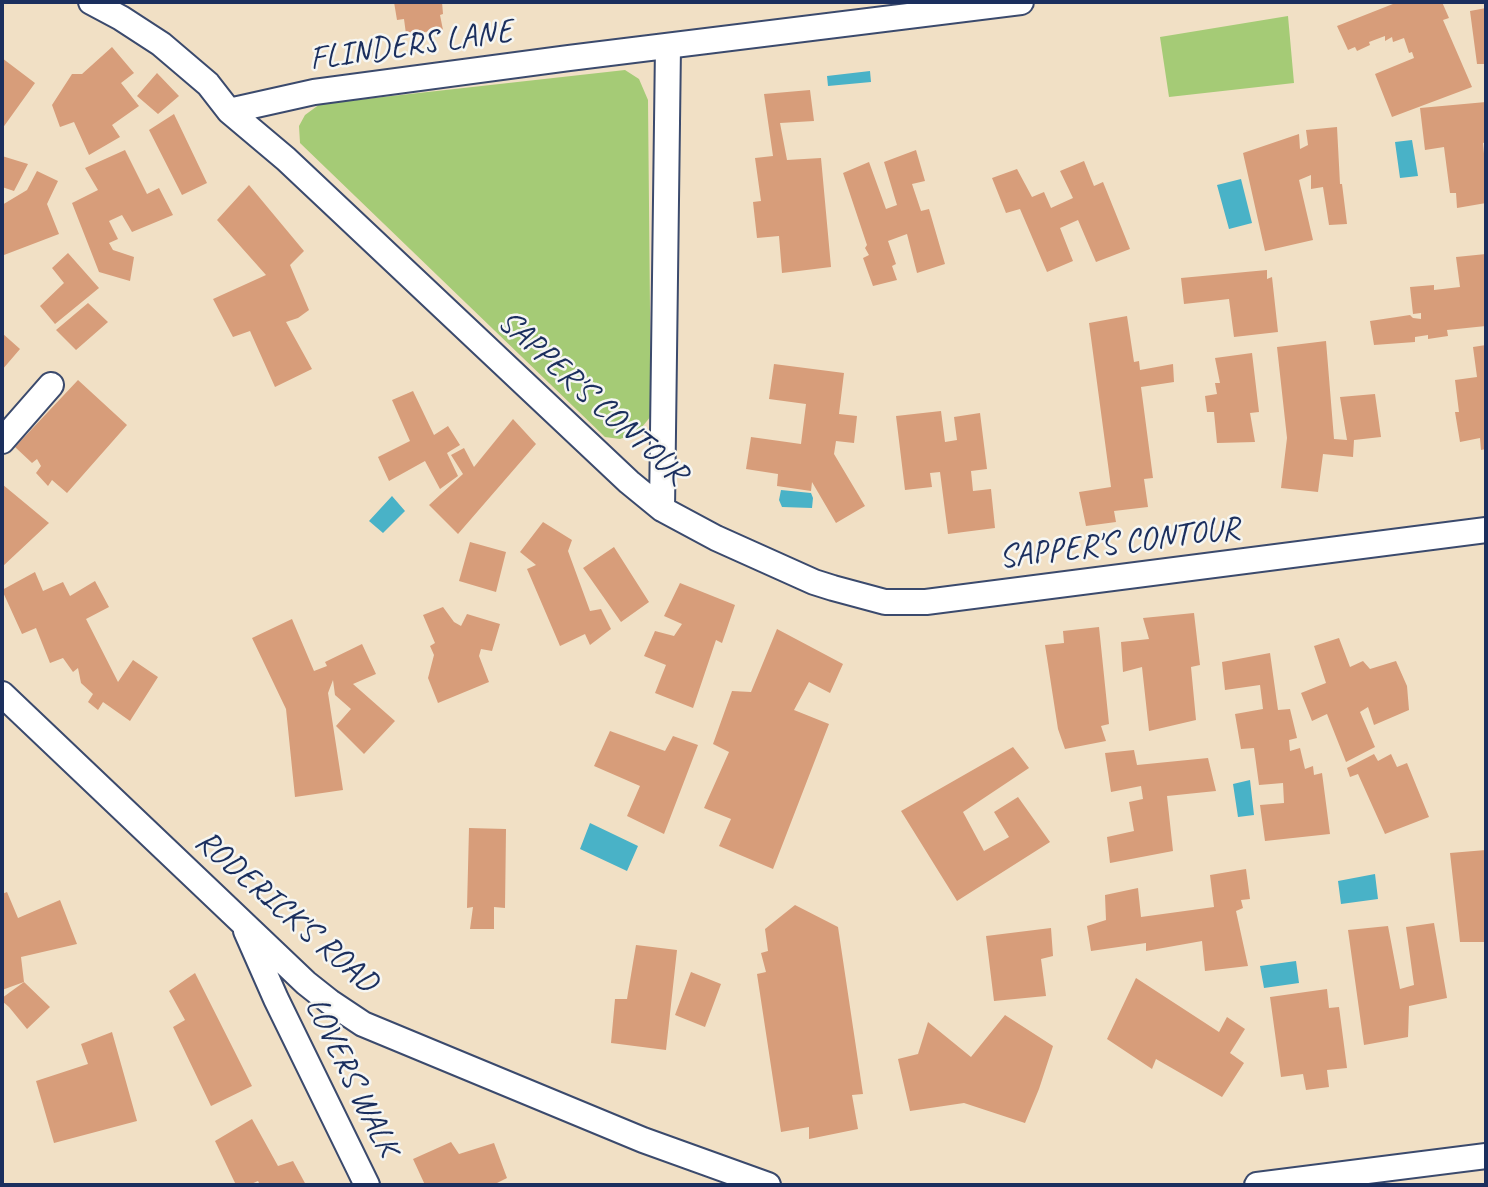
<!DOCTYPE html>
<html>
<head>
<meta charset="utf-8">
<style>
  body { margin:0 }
  #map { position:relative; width:1488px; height:1187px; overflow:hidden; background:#f1e0c5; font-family:Caveat,sans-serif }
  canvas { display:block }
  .frame { position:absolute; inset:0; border:4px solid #1b2f5e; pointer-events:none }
</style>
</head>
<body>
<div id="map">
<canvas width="1488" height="1187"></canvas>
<div class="frame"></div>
</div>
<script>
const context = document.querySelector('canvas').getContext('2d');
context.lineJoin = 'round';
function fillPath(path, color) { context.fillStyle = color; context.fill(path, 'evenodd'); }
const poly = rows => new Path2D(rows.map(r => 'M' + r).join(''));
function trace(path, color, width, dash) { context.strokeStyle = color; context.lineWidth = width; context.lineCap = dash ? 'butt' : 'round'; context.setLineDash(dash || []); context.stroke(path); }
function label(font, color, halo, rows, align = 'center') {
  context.font = font + ' Caveat,sans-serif'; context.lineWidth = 5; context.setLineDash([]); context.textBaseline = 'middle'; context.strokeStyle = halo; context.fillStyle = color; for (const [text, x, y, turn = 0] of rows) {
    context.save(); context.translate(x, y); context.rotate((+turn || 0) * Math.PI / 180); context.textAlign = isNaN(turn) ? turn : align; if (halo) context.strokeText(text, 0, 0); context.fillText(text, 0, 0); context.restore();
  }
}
fillPath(poly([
  [1288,16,1294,83,1169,97,1160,37],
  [625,70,639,79,648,100,651,416,638,432,620,439,605,437,300,143,299,126,305,115,320,104]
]), '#a5cb76');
fillPath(poly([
  [870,71,871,82,828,86,827,76],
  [1412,140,1418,176,1400,178,1395,142],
  [1241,179,1252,223,1229,229,1217,185],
  [781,490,811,493,813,498,812,508,782,507,779,500],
  [392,496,405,511,383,533,369,521],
  [1250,780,1254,815,1238,817,1233,784],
  [590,823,638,846,627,871,580,849],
  [1375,874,1378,899,1341,904,1338,881],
  [1296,961,1299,983,1264,988,1260,966]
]), '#49b2c7');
fillPath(poly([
  [394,2,442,2,443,14,440,15,443,30,406,34,404,19,397,20],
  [1398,2,1442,2,1449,18,1443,20,1472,87,1392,117,1375,74,1414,58,1412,52,1409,53,1404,38,1393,42,1392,37,1385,41,1385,36,1369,42,1370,45,1357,51,1355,47,1348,50,1337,26],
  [1486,8,1486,64,1477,64,1470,11],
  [112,47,134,73,121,83,139,106,112,125,120,137,89,155,74,122,60,127,52,105,72,74,82,74],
  [2,58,35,83,2,129],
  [157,73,179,96,158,114,137,96],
  [810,90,814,121,780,123,787,160,821,158,831,267,782,273,779,236,757,238,753,202,761,201,755,158,773,156,764,94],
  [1486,102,1486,142,1483,143,1486,175,1486,203,1457,208,1456,193,1450,193,1444,147,1425,150,1420,108],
  [174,114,207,183,182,195,149,130],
  [1337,127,1340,184,1342,184,1347,224,1329,225,1323,187,1311,189,1311,175,1299,180,1313,240,1265,251,1243,153,1299,134,1300,149,1308,145,1306,130],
  [125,150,147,194,159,188,173,215,132,232,122,215,109,221,118,239,109,243,113,250,134,257,130,281,99,272,72,203,98,190,85,168],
  [916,150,925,181,912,184,921,211,929,209,945,264,917,273,907,234,888,241,896,264,892,266,897,280,873,286,863,258,869,255,865,248,867,245,843,173,869,162,886,209,897,205,884,162],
  [2,156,28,164,14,191,2,187],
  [1084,161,1094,186,1103,182,1130,249,1096,262,1078,220,1060,228,1073,261,1047,272,1020,209,1006,213,992,178,1017,169,1032,197,1044,192,1051,208,1073,198,1060,171],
  [37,171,58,181,47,204,59,234,4,255,2,249,2,205,27,190],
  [249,185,304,251,290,265,309,310,298,318,286,322,312,369,275,387,250,331,233,337,213,299,266,275,217,220],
  [68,253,99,288,55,324,40,306,64,283,52,268],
  [1486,254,1486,326,1447,330,1448,336,1428,339,1428,335,1415,337,1415,342,1374,345,1370,321,1410,315,1413,318,1421,319,1421,313,1413,314,1410,287,1434,285,1434,290,1460,287,1456,257],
  [1267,270,1267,279,1272,277,1278,332,1234,337,1229,299,1184,304,1181,278],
  [88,303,108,322,76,350,56,330],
  [1127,316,1134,362,1139,361,1140,370,1173,364,1174,382,1141,387,1153,478,1144,479,1148,507,1114,511,1116,522,1086,526,1079,492,1111,487,1089,323],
  [2,333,20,349,2,370],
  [1326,341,1334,439,1347,440,1340,397,1375,394,1381,437,1354,440,1353,457,1323,454,1318,492,1281,488,1287,438,1277,347],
  [1486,345,1486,449,1481,450,1480,438,1460,442,1455,412,1459,412,1455,380,1477,377,1473,347],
  [1252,353,1259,412,1250,413,1255,442,1217,443,1214,412,1207,412,1205,396,1217,394,1215,383,1220,383,1215,358],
  [774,364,844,373,839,414,857,416,854,443,836,441,834,454,865,506,836,523,812,482,811,491,777,486,778,474,746,469,751,437,801,444,806,404,769,399],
  [78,380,127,425,67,493,52,480,48,486,36,473,41,466,37,459,32,463,15,447],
  [413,391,434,435,448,426,460,445,447,453,458,476,440,489,425,461,389,481,378,457,410,441,392,400],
  [941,411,945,442,957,440,954,417,980,413,987,469,971,471,973,491,991,489,995,528,948,534,940,472,930,473,932,487,905,490,896,416],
  [513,419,536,444,458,534,429,505,463,474,451,455,464,448,474,467],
  [2,484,49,523,2,567],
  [543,522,572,540,568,551,590,611,601,609,611,629,590,645,585,634,560,646,527,569,536,565,520,552],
  [470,542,506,552,496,592,459,581],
  [614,547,649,602,621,622,583,568],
  [35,572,43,591,63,582,70,596,95,581,109,607,86,619,118,682,133,660,158,677,130,721,103,702,98,710,88,702,93,694,81,683,78,668,73,672,63,658,50,663,36,628,22,634,2,590],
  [680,583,735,605,722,643,716,640,693,708,655,693,666,665,644,656,655,631,674,636,682,624,664,616],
  [443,607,454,622,461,626,467,614,500,624,492,651,481,649,479,656,489,682,438,703,428,678,434,655,430,646,435,643,423,615],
  [1194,613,1200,665,1191,667,1196,720,1149,731,1142,667,1123,672,1121,642,1149,639,1143,618],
  [292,619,314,671,327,666,325,662,362,644,376,674,353,684,395,721,364,754,336,726,351,709,335,695,333,680,328,693,343,790,295,797,286,709,252,638],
  [1099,627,1109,724,1101,726,1106,741,1065,749,1058,729,1045,645,1064,643,1063,631],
  [777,629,843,664,830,693,809,682,794,710,829,724,773,869,719,846,731,819,704,808,729,752,713,744,732,691,751,692],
  [1339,638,1350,667,1363,661,1370,669,1396,661,1407,686,1409,710,1374,725,1368,707,1360,712,1375,747,1346,762,1327,714,1312,721,1301,693,1326,683,1314,646],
  [1270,653,1278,710,1290,709,1297,738,1289,740,1290,751,1300,748,1305,769,1313,766,1314,775,1322,773,1330,834,1265,841,1260,805,1284,803,1283,783,1259,785,1254,748,1241,749,1235,714,1263,709,1260,685,1225,690,1222,662],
  [610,731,665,751,673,736,698,745,664,834,627,816,640,786,594,766],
  [1013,747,1029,768,963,812,984,851,1009,837,994,812,1018,797,1050,842,957,901,901,811],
  [1134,750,1137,765,1208,758,1216,791,1167,796,1173,851,1110,863,1107,837,1134,831,1129,802,1143,799,1141,786,1111,792,1105,753],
  [1374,754,1378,761,1391,754,1397,767,1407,763,1429,817,1385,834,1358,774,1350,777,1347,768],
  [469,828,506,829,505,908,494,907,494,929,470,929,473,907,467,908],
  [1486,850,1485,942,1460,942,1450,853],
  [1246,869,1250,899,1241,900,1243,908,1236,911,1248,966,1205,971,1202,941,1146,951,1146,943,1091,951,1087,926,1106,920,1105,895,1138,888,1141,917,1214,907,1210,875],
  [7,892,18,918,60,900,77,944,21,957,24,982,2,990,2,894],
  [795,905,838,927,863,1094,852,1095,858,1129,809,1139,809,1127,781,1132,757,974,766,972,761,953,768,951,765,929],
  [1434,923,1447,998,1409,1006,1408,1037,1364,1045,1348,930,1388,926,1400,989,1414,985,1406,927],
  [1051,928,1053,956,1041,959,1046,996,994,1001,986,936],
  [636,945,677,950,666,1050,611,1043,615,999,627,999],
  [691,972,721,984,705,1027,675,1015],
  [195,973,252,1086,211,1106,173,1027,185,1020,169,991],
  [1136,978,1219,1032,1227,1017,1245,1029,1230,1053,1244,1063,1222,1097,1156,1059,1152,1069,1107,1039],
  [24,982,50,1007,27,1029,9,1007,2,1001,2,998],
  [1327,989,1329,1008,1339,1007,1347,1068,1327,1070,1329,1087,1306,1090,1303,1074,1281,1077,1270,997],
  [1005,1015,1053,1046,1039,1089,1025,1123,964,1103,910,1111,898,1059,918,1054,928,1022,971,1057],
  [112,1032,137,1121,54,1143,36,1081,88,1064,81,1044],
  [252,1119,278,1166,293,1161,306,1185,260,1185,258,1181,249,1185,236,1185,215,1141],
  [451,1142,459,1154,494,1143,507,1178,493,1185,425,1185,413,1159]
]), '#d79d7a');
const minor = poly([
  [91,2,121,18,161,44,208,84,229,111,286,159,629,482,662,509,716,538,814,582,833,588,885,602,926,602,1486,530],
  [229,111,314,92,569,58,1021,2],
  [2,441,51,385],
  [662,509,668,46],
  [2,694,306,983,330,1002,363,1024,643,1140,768,1185],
  [246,931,276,999,367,1185],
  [1257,1185,1486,1156]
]);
trace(minor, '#3b4a6d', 28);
trace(minor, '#fff', 24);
label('33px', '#1b2f5e', '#f6f6f2', [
  ["FLINDERS LANE",411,46,-8],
  ["SAPPER'S CONTOUR",592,398,42],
  ["SAPPER'S CONTOUR",1119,544,-7],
  ["RODERICK'S ROAD",286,912,41],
  ["LOVERS WALK",351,1077,64]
]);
</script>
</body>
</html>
